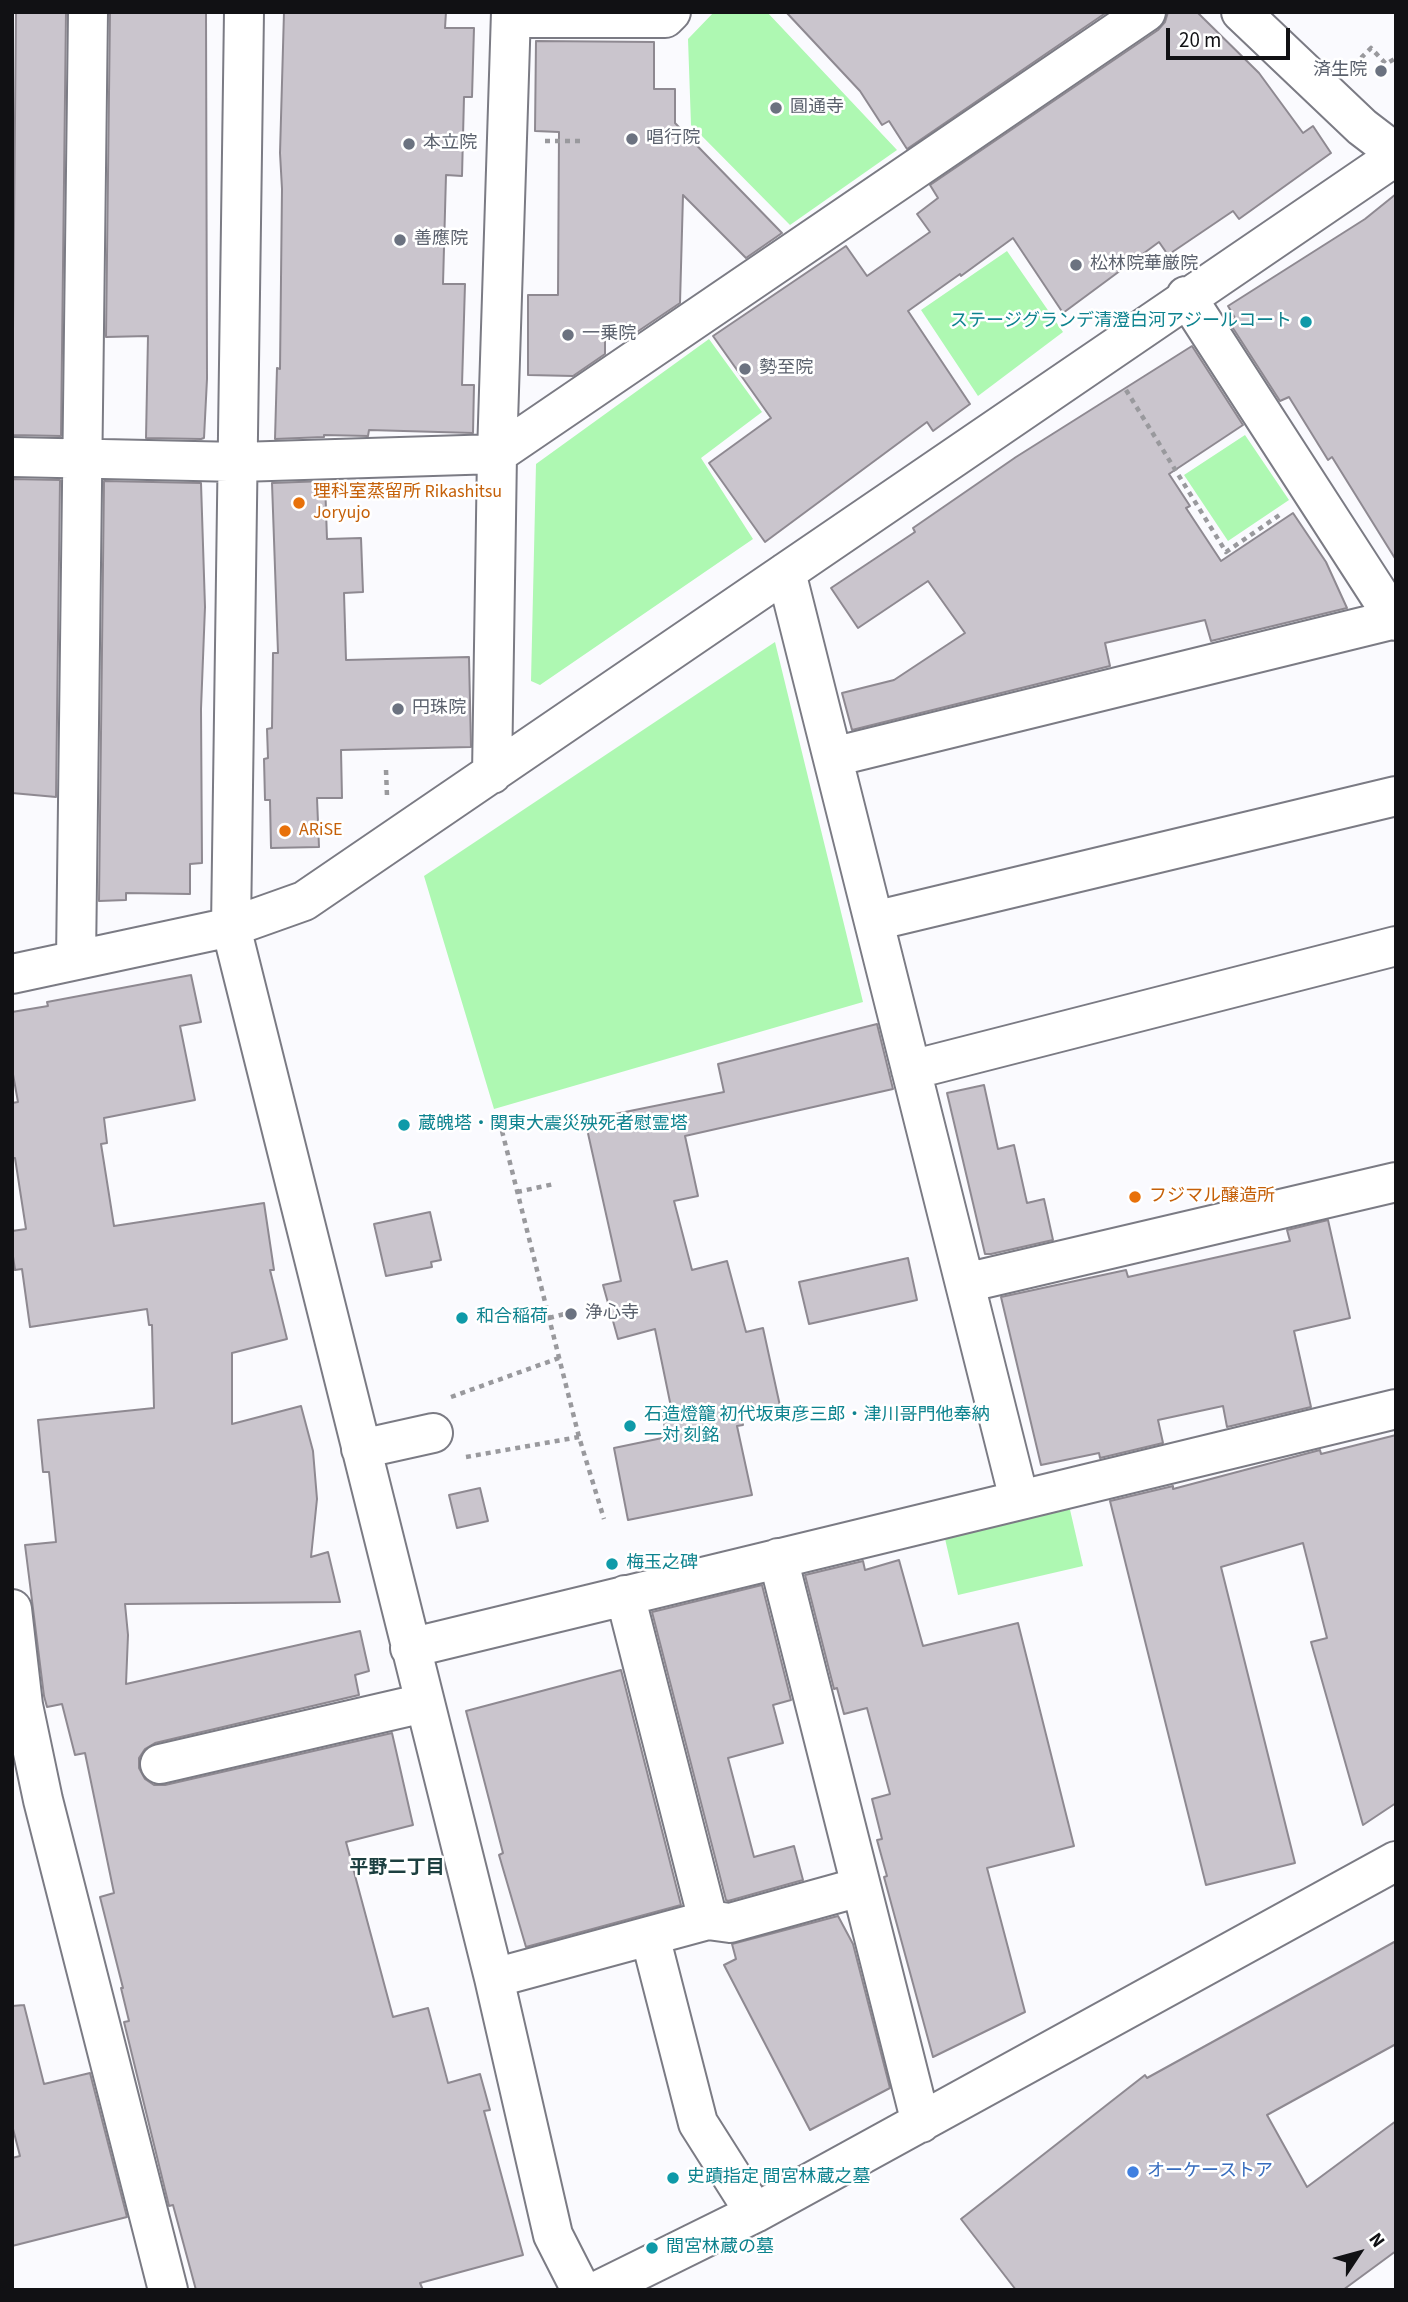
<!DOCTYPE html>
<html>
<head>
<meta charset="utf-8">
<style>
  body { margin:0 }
  #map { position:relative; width:1408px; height:2302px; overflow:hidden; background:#fafafe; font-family:"Source Sans 3",sans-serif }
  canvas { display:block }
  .frame { position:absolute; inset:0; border:14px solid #111114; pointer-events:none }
  .north { position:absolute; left:1324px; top:2218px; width:70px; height:70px; -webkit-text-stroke:5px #fff; paint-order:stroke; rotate:54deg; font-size:19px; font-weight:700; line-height:28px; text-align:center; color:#111114 }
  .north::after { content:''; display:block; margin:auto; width:24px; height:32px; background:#111114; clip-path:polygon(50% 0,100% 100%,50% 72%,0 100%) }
  .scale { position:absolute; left:1166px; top:28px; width:124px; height:32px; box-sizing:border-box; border:4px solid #111114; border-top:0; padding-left:9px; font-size:21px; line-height:24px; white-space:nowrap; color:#111114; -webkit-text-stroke:5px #fff; paint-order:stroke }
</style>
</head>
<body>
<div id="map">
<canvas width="1408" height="2302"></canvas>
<div class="frame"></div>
<div class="north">N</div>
<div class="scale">20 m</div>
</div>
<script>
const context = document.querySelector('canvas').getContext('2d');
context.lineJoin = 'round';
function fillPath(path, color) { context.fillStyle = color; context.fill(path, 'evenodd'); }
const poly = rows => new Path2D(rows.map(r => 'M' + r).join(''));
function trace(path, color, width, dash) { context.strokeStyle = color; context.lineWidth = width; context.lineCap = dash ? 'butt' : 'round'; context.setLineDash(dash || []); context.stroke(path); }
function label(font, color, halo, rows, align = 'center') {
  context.font = font + ' "Source Sans 3","Noto Sans JP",sans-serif'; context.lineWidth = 5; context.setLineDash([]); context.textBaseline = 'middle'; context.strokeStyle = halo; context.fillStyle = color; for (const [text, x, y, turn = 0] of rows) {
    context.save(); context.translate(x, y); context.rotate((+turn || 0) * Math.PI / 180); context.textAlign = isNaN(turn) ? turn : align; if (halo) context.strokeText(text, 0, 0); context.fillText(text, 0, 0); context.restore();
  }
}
fillPath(poly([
  [714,12,767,12,897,150,790,225,691,125,688,39],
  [1007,251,1063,332,978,396,921,310],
  [709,339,762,412,701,458,753,539,540,685,531,681,536,464],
  [1245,435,1289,500,1228,541,1184,475],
  [775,642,863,1002,494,1109,424,876],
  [1068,1501,1083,1566,958,1595,943,1530]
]), '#aef8b2');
const building = poly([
  [16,12,66,12,61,436,12,435,16,12],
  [110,12,206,12,207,379,204,438,201,439,146,438,148,336,106,337,110,12],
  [284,12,446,12,445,28,474,28,472,97,464,97,462,176,446,175,443,284,465,284,462,385,474,385,473,433,369,430,368,436,324,435,324,437,275,439,277,368,280,369,282,189,280,153,284,12],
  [786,12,1107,12,907,149,889,121,882,125,860,91,786,12],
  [1168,12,1197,12,1259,73,1303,133,1313,126,1331,153,1239,219,1233,211,1168,255,1159,242,1063,313,1013,238,961,276,960,274,908,311,970,404,933,431,927,422,765,542,709,463,771,418,713,336,846,246,867,276,930,232,917,214,938,198,930,185,1158,30,1165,22,1168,12],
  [536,41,654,42,654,89,675,89,675,123,782,233,746,258,683,195,680,303,625,340,605,339,605,354,573,376,528,375,528,295,558,295,559,132,535,131,536,41],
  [1396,194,1396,560,1332,457,1328,460,1289,397,1280,401,1229,322,1235,318,1228,306,1365,219,1396,194],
  [1192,346,1243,425,1169,474,1190,506,1186,508,1221,561,1293,513,1326,562,1347,608,1211,641,1205,620,1105,643,1110,666,852,730,842,693,894,680,965,633,928,581,858,628,831,588,915,532,913,528,1016,457,1192,346],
  [12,479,60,480,56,797,12,793,12,479],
  [104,481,201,483,205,607,201,709,202,863,190,864,190,894,126,893,126,900,99,901,104,481],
  [325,481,327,539,361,538,363,592,344,593,346,660,469,657,471,747,341,750,342,798,317,798,319,847,271,848,270,800,265,800,264,759,268,758,267,729,272,728,273,653,278,653,272,483,325,481],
  [191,975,201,1022,180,1026,195,1100,104,1118,107,1143,101,1144,114,1226,264,1203,274,1270,270,1270,287,1339,232,1353,232,1424,301,1406,313,1451,317,1499,311,1557,328,1552,340,1602,125,1604,128,1635,126,1684,360,1631,369,1671,355,1675,359,1695,155,1743,145,1749,139,1758,139,1768,145,1779,154,1785,165,1785,392,1733,413,1825,346,1842,393,2017,428,2008,448,2083,480,2074,490,2110,484,2111,523,2255,420,2283,423,2290,196,2290,173,2205,169,2206,124,2022,129,2021,121,1988,123,1988,100,1897,114,1893,85,1753,75,1755,62,1704,47,1707,44,1696,25,1545,56,1542,49,1472,43,1472,38,1420,154,1408,152,1325,149,1325,147,1309,30,1327,22,1269,15,1270,12,1250,12,1231,26,1229,15,1158,12,1158,12,1103,18,1102,12,1069,12,1012,48,1006,47,1002,191,975],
  [877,1024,893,1089,685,1136,698,1196,674,1201,692,1270,727,1261,746,1332,763,1328,780,1406,741,1415,743,1425,737,1426,752,1495,628,1520,614,1448,667,1437,661,1409,671,1407,655,1329,618,1339,603,1285,621,1281,585,1120,724,1092,718,1064,877,1024],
  [984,1085,998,1149,1014,1145,1027,1203,1044,1199,1053,1240,991,1254,985,1254,947,1093,984,1085],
  [430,1212,441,1260,431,1262,432,1267,386,1276,374,1224,430,1212],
  [1328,1220,1350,1318,1294,1331,1311,1407,1227,1427,1223,1406,1158,1420,1163,1443,1100,1458,1099,1453,1041,1465,1001,1297,1126,1270,1128,1277,1290,1241,1287,1230,1328,1220],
  [908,1258,917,1300,809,1324,799,1282,908,1258],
  [1396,1435,1396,1803,1363,1825,1311,1642,1327,1638,1303,1543,1221,1567,1295,1863,1206,1885,1110,1501,1173,1486,1173,1489,1320,1450,1321,1454,1396,1435],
  [480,1488,488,1521,457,1528,449,1495,480,1488],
  [899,1560,923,1646,1018,1623,1074,1846,987,1868,1025,2012,933,2057,884,1877,887,1876,877,1840,882,1839,872,1799,890,1794,867,1708,844,1714,837,1688,834,1689,805,1575,863,1561,865,1570,899,1560],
  [762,1585,791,1700,773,1705,783,1743,728,1758,754,1857,794,1846,803,1880,728,1901,726,1900,652,1612,762,1585],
  [621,1670,681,1905,526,1947,499,1855,503,1853,466,1711,621,1670],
  [838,1916,853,1944,890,2088,810,2130,724,1965,736,1959,732,1944,838,1916],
  [1396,1941,1396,2044,1267,2115,1307,2187,1396,2121,1396,2251,1343,2290,1016,2290,961,2219,1145,2075,1147,2078,1396,1941],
  [24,2005,44,2084,90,2073,127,2217,12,2246,12,2158,20,2156,12,2125,12,2006,24,2005]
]);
fillPath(building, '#cac5cd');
trace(building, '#8e8991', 2);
const minor = poly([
  [244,12,231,927,494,1978,553,2235,581,2290],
  [1241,12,1362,127,1396,153],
  [511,18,665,18,671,12],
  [1186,296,1396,621],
  [12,457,239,462,497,454,1146,12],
  [786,572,1019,1499],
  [833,757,1395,619],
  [492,774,497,454,511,12],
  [874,921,1396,796],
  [76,960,88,12],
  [12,974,231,927,304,901,1396,156],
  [911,1070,1396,946],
  [965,1283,1396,1182],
  [361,1449,433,1433],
  [778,1558,921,2123],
  [625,1595,708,1920],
  [12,1609,23,1705,43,1800,168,2290],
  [410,1648,1396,1409],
  [160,1764,424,1703],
  [650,1936,698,2123,755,2213],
  [494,1978,708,1920,730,1923,860,1887],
  [599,2290,755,2213,1396,1861]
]);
trace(minor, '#7b7b84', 42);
trace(poly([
  [1354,65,1371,48,1386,64,1396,58],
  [545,141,581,141],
  [1126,390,1226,552,1281,514],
  [386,770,387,796],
  [502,1131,579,1437,604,1519],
  [517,1192,554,1184],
  [549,1318,572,1312],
  [451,1397,559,1358],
  [466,1457,579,1437]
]), '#99999d', 4.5, [5, 5]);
trace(minor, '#fff', 38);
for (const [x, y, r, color] of [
  [1381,71,7,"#6b7280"],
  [776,108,7,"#6b7280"],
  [632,139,7,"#6b7280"],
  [409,144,7,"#6b7280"],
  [400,240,7,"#6b7280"],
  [1076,265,7,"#6b7280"],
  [1306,322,7,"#0f9aa8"],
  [568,335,7,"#6b7280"],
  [745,369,7,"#6b7280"],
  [299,503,7,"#e8710a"],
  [398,709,7,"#6b7280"],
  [285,831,7,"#e8710a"],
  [404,1125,7,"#0f9aa8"],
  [1135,1197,7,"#e8710a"],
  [571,1314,7,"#6b7280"],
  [462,1318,7,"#0f9aa8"],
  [630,1426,7,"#0f9aa8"],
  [612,1564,7,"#0f9aa8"],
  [1133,2172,7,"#3f7fe0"],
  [673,2178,7,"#0f9aa8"],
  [652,2248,7,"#0f9aa8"]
]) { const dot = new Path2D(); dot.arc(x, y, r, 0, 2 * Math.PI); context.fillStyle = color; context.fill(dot); trace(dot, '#fff', 2.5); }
label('18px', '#5b616d', '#fff', [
  ["済生院",1367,71,"right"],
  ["圓通寺",790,108],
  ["唱行院",646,139],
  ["本立院",423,144],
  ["善應院",414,240],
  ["松林院華厳院",1090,265],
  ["一乗院",582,335],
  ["勢至院",759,369],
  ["円珠院",412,709],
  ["浄心寺",585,1314]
], 'left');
label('18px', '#0d838f', '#fff', [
  ["ステージグランデ清澄白河アジールコート",1292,322,"right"],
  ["蔵魄塔・関東大震災殃死者慰霊塔",418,1125],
  ["和合稲荷",476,1318],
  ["石造燈籠 初代坂東彦三郎・津川哥門他奉納",644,1416],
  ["一対 刻銘",644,1437],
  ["梅玉之碑",626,1564],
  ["史蹟指定 間宮林蔵之墓",687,2178],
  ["間宮林蔵の墓",666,2248]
], 'left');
label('18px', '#c56008', '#fff', [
  ["理科室蒸留所 Rikashitsu",313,493],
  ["Joryujo",313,514],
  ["ARiSE",299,831],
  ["フジマル醸造所",1149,1197]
], 'left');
label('18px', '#366cbe', '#fff', [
  ["オーケーストア",1147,2172]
], 'left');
label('bold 19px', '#1c3f40', '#fff', [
  ["平野二丁目",397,1869]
]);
</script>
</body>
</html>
